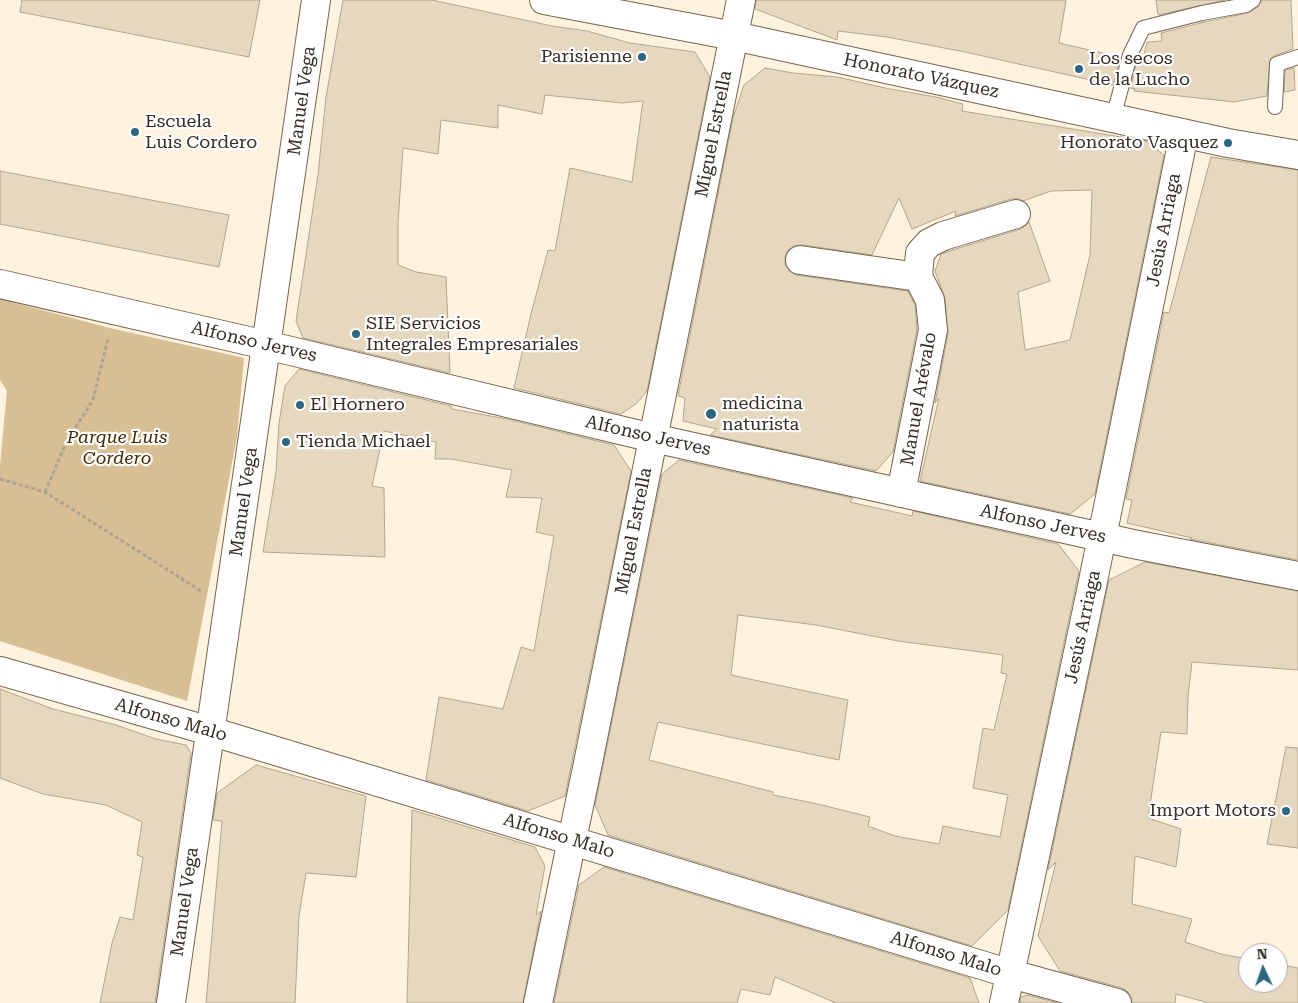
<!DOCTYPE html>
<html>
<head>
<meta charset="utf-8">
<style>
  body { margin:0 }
  #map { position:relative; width:1298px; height:1003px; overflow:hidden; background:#fff2de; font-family:"Roboto Serif",serif }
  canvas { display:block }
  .north { position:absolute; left:1238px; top:943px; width:50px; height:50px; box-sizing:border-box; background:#fff; border:1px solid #aeaba8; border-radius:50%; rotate:357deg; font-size:14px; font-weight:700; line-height:20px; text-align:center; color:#342e25 }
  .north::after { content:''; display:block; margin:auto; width:18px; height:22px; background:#2c667f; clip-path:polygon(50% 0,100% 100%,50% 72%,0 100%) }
</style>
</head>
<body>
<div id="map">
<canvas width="1298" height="1003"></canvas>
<div class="north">N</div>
</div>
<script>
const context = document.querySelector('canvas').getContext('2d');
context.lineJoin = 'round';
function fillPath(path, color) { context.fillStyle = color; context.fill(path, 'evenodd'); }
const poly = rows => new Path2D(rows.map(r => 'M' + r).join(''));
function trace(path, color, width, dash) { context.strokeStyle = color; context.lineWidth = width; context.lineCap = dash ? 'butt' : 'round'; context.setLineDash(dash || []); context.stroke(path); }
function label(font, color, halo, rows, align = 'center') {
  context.font = font + ' "Roboto Serif",serif'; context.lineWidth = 4.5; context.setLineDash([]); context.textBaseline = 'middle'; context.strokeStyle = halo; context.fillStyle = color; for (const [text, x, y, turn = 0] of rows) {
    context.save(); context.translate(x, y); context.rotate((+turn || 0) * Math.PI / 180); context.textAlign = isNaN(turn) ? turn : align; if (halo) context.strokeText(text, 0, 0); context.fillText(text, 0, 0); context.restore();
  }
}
fillPath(poly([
  [0,299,110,328,244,358,237,437,187,701,0,641,0,465,7,391,0,380]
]), '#d8be94');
const building = poly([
  [22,0,260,0,249,57,20,12,22,0],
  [343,0,432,0,552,26,587,31,630,43,695,52,710,77,647,391,636,404,621,414,514,388,531,314,548,250,555,251,570,168,632,182,643,101,622,103,545,95,542,114,498,105,498,128,441,120,438,154,403,148,398,223,398,265,416,272,446,277,450,373,303,338,296,321,318,175,326,97,343,0],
  [756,0,1066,0,1059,43,1120,57,1113,85,965,52,887,37,838,31,837,40,755,9,756,0],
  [1156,0,1225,0,1158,15,1156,0],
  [1262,0,1291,0,1293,49,1274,56,1270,59,1267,96,1234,102,1134,91,1135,89,1130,88,1137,61,1142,62,1147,42,1162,41,1161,33,1204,22,1248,13,1258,7,1262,0],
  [765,68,793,73,837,77,890,89,936,97,963,104,962,111,1146,141,1164,155,1095,494,1070,514,920,481,939,398,935,403,948,333,945,298,935,271,941,254,949,251,1021,229,1029,222,1050,281,1018,292,1025,350,1070,340,1090,255,1092,190,1051,191,1023,201,1019,199,1011,199,955,216,956,211,912,229,899,198,872,255,802,245,794,246,787,251,785,257,785,265,790,272,797,275,908,291,915,305,917,329,893,452,876,471,710,435,717,429,683,421,685,398,678,396,733,118,744,85,765,68],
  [1294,68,1295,90,1284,92,1285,70,1294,68],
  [1211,157,1298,170,1298,560,1190,539,1192,538,1127,523,1132,500,1126,499,1164,312,1169,313,1211,157],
  [0,171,229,215,219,267,0,224,0,171],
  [299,369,451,406,452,409,507,419,614,445,631,471,565,796,528,811,426,780,439,697,503,709,521,647,534,651,554,536,536,532,542,498,506,497,512,470,451,459,435,459,436,442,384,431,372,486,384,488,385,557,263,552,276,472,279,423,285,386,299,369],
  [679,460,853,498,850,502,912,516,913,511,1058,544,1079,571,1008,910,972,946,608,835,595,805,662,474,679,460],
  [738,615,816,625,898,641,1003,655,1001,673,1007,674,994,730,983,728,973,788,1008,795,1000,837,943,826,939,844,895,836,868,826,870,817,818,804,773,795,773,792,649,760,658,722,839,760,848,700,731,675,738,615],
  [1145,562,1298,591,1298,670,1192,662,1188,696,1187,734,1161,732,1148,818,1181,829,1176,867,1135,856,1132,904,1192,919,1185,942,1221,954,1248,959,1248,983,1278,983,1278,964,1298,968,1298,1003,1209,1003,1176,994,1175,1003,1132,1003,1132,999,1128,992,1122,988,1060,971,1038,936,1056,862,1048,870,1109,580,1145,562],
  [0,689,53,709,116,725,156,739,186,745,191,753,155,1003,100,1003,112,943,120,917,133,920,143,857,137,855,142,822,106,805,43,794,0,778,0,689],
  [1286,747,1298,748,1298,848,1267,844,1286,747],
  [256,765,366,796,356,877,306,873,299,916,295,1003,206,1003,222,821,213,820,217,793,256,765],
  [412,810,535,847,545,866,536,915,541,911,523,1003,407,1003,412,810],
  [604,867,970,978,979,1003,836,1003,775,977,770,995,741,989,737,1003,554,1003,579,885,604,867],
  [1027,995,1058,1003,1020,1003,1021,997,1027,995]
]);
fillPath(building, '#e6d7bf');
trace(building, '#b3a48d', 1);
const service = poly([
  [1275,107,1277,64,1298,57],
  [1113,118,1130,55,1143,28,1202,13,1246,5,1253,0]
]);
const minor = poly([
  [544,0,734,36,1228,143,1298,155],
  [800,260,918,277],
  [918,277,920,253,929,243,943,236,1016,214],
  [0,284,266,345,653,438,1133,544,1298,576],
  [901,493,933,330,930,300,918,277],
  [0,671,210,731,1011,974,1117,1003],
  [171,1003,316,0],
  [538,1003,588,763,741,0],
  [1004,1003,1091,591,1184,134]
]);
trace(service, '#746651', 16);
trace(minor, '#746651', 30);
trace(poly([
  [0,479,45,492,201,591],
  [45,492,67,441,93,400,108,338]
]), '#ada393', 3, [4, 2.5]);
trace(service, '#fff', 14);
trace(minor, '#fff', 28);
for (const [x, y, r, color] of [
  [642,57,5,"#2c667f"],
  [1079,69,5,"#2c667f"],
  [135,132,5,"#2c667f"],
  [1228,143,5,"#2c667f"],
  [356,334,5,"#2c667f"],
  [300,405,5,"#2c667f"],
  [711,414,6,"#2c667f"],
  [286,442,5,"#2c667f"],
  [1286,811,5,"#2c667f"]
]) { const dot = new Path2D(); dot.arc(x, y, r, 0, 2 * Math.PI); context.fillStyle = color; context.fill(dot); trace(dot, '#fff', 2); }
label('18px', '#342e25', '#fff', [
  ["Parisienne",632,57,"right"],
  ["Los secos",1089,59],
  ["de la Lucho",1089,80],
  ["Escuela",145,122],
  ["Luis Cordero",145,143],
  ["Honorato Vasquez",1218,143,"right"],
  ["SIE Servicios",366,324],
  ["Integrales Empresariales",366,345],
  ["medicina",722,404],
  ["naturista",722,425],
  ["El Hornero",310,405],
  ["Tienda Michael",296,442],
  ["Import Motors",1276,811,"right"]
], 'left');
label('18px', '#342e25', '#fff', [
  ["Honorato Vázquez",921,76,12],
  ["Manuel Vega",302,101,-82],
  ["Miguel Estrella",714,134,-79],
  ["Jesús Arriaga",1164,230,-79],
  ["Alfonso Jerves",254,342,13],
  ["Manuel Arévalo",919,399,-80],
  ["Alfonso Jerves",648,436,13],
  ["Manuel Vega",244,502,-82],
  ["Alfonso Jerves",1043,524,12],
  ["Miguel Estrella",634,531,-79],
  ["Jesús Arriaga",1083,627,-78],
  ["Alfonso Malo",171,720,16],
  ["Alfonso Malo",559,836,17],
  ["Manuel Vega",185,902,-82],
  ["Alfonso Malo",946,954,17]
]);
label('italic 18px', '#412a00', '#fff', [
  ["Parque Luis",117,438],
  ["Cordero",117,459]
]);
</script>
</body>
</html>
